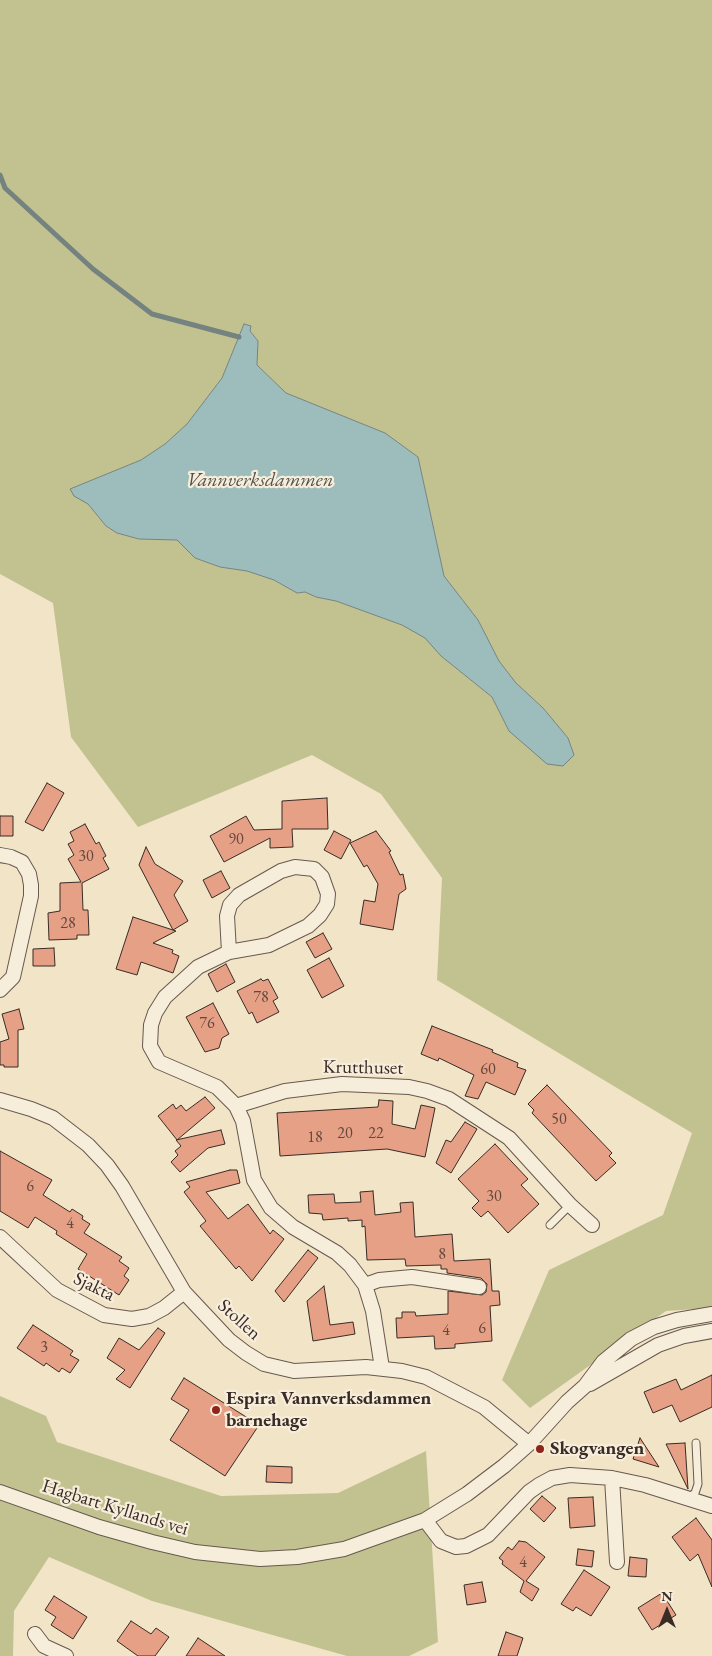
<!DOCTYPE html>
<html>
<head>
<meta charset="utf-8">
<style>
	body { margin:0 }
	#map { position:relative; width:712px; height:1656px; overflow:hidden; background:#f2e4c7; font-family:"EB Garamond",serif }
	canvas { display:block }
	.north { position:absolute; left:642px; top:1586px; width:50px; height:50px; -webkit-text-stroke:4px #f7eddb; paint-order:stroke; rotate:0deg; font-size:14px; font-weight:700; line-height:20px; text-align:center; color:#392b25 }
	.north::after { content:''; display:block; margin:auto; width:18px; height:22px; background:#392b25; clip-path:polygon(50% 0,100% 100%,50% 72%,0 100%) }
</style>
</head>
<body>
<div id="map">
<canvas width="712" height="1656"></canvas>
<div class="north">N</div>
</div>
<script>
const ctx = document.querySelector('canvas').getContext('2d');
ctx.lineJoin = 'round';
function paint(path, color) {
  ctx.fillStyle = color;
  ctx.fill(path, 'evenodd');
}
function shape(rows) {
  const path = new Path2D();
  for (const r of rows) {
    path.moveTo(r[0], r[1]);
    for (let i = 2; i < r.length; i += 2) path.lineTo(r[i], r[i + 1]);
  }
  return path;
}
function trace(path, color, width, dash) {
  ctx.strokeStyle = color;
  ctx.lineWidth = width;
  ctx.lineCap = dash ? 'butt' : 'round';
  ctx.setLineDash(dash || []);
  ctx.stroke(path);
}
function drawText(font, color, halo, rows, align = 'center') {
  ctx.font = font + ' "EB Garamond",serif';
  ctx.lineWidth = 4.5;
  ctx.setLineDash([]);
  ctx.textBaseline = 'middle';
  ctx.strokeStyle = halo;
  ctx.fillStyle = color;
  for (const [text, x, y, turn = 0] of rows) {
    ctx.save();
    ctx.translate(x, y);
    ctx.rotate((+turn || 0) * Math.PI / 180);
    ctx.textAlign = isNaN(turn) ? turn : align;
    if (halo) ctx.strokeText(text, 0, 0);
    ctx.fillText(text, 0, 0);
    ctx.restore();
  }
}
paint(shape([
	[0,0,712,0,712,1308,666,1311,530,1408,502,1380,549,1270,663,1215,692,1133,437,980,442,878,381,794,312,755,138,827,71,737,53,603,0,574],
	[244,324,250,326,250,331,258,341,257,365,286,393,385,433,418,457,444,576,478,620,499,661,516,683,543,708,568,738,574,755,509,731,492,697,441,656,426,638,402,625,336,601,316,597,305,592,297,593,274,580,247,571,220,567,195,558,177,540,139,539,117,533,106,526,88,504,70,489,141,460,165,444,187,424,222,378],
	[0,1396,46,1416,57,1442,221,1496,338,1493,426,1451,438,1642,409,1656,347,1656,152,1601,49,1557,14,1611,13,1656,0,1656]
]), '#c2c291');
const water = shape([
	[244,324,251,326,250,331,258,341,257,365,286,393,385,433,418,457,444,576,478,620,499,661,516,683,543,708,568,738,574,755,563,766,547,764,509,731,492,697,441,656,425,638,402,625,336,601,316,597,305,592,297,593,274,580,247,571,220,567,195,558,177,540,139,539,117,533,106,526,88,504,74,496,70,489,141,460,165,444,187,424,222,378,244,324]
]);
paint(water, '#9dbdbc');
trace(water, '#758380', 1);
trace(shape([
	[0,175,5,188,93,269,152,314,239,337]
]), '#758380', 5);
const building = shape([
	[47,783,64,793,43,831,25,822,47,783],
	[327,798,328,829,292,829,293,847,270,848,270,838,224,862,210,836,246,816,254,830,282,829,282,801,327,798],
	[0,816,13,816,13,836,0,836,0,816],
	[85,824,96,844,99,842,106,856,103,858,109,869,82,883,83,910,88,910,89,935,77,935,77,939,49,940,48,913,60,911,60,883,81,882,68,859,74,855,68,844,74,841,70,832,85,824],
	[334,831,351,840,341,859,324,850,334,831],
	[376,831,391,851,389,852,400,875,403,874,406,889,399,894,393,930,360,924,364,900,375,902,378,884,367,865,364,867,350,843,376,831],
	[146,847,155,864,183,881,174,895,188,921,173,930,139,865,146,847],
	[221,871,230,888,212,898,203,880,221,871],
	[133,917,176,931,153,943,173,950,172,953,179,956,173,973,141,962,137,975,116,969,133,917],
	[323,933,332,949,315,958,306,942,323,933],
	[54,948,55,966,33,966,33,949,54,948],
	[329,958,344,986,322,998,307,970,329,958],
	[226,964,235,982,217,992,208,974,226,964],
	[261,979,263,981,268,979,278,998,273,1001,279,1012,257,1023,252,1012,249,1014,237,991,261,979],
	[213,1003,229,1034,222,1038,219,1048,205,1052,186,1017,213,1003],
	[19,1009,24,1029,18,1030,18,1067,4,1067,4,1065,0,1065,0,1042,9,1039,2,1014,19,1009],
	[432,1026,493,1050,492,1052,518,1063,517,1067,526,1070,515,1095,486,1082,478,1099,465,1096,474,1075,439,1058,438,1061,421,1054,432,1026],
	[547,1085,612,1153,609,1156,616,1163,596,1181,532,1113,534,1110,528,1104,547,1085],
	[205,1097,215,1108,177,1140,158,1116,173,1104,176,1109,181,1105,186,1111,205,1097],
	[379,1100,393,1101,392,1124,415,1129,421,1105,435,1108,425,1157,387,1149,280,1156,277,1113,378,1107,379,1100],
	[465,1122,477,1129,451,1173,436,1163,446,1140,451,1142,465,1122],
	[221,1130,225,1144,208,1148,180,1172,171,1162,178,1155,175,1151,181,1146,176,1140,221,1130],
	[495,1144,528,1179,521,1185,539,1204,508,1233,488,1211,481,1217,472,1208,479,1201,458,1179,495,1144],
	[0,1151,52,1180,43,1195,70,1212,72,1209,83,1216,82,1219,90,1224,84,1233,122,1257,119,1261,129,1268,124,1276,129,1280,119,1295,78,1269,87,1254,56,1234,57,1231,35,1217,28,1228,0,1211,0,1151],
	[230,1170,237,1170,240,1183,206,1192,228,1219,248,1204,270,1234,273,1230,284,1239,252,1281,239,1266,236,1269,200,1226,206,1221,184,1192,190,1187,186,1182,230,1170],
	[373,1191,375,1215,401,1212,400,1203,413,1202,415,1237,452,1234,454,1261,490,1259,492,1291,499,1291,500,1305,490,1306,492,1341,455,1344,455,1348,435,1349,434,1336,397,1338,396,1318,402,1318,402,1312,415,1312,416,1316,448,1314,448,1291,482,1295,486,1292,487,1284,481,1278,447,1273,447,1269,441,1269,441,1265,406,1266,405,1259,367,1260,365,1226,362,1227,362,1220,348,1221,348,1218,323,1220,322,1214,309,1213,308,1195,334,1194,335,1203,361,1202,360,1192,373,1191],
	[308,1250,318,1258,284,1302,275,1291,308,1250],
	[324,1286,330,1325,353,1322,355,1334,313,1341,307,1301,324,1286],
	[33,1325,73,1351,70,1355,79,1360,70,1373,62,1368,59,1372,46,1363,44,1366,17,1348,33,1325],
	[158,1328,165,1333,130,1388,116,1379,125,1370,107,1358,119,1338,139,1350,158,1328],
	[712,1375,712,1407,680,1422,672,1405,653,1413,644,1392,676,1379,681,1390,712,1375],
	[184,1378,259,1425,225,1476,170,1440,189,1410,171,1399,184,1378],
	[640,1438,659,1467,633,1459,640,1438],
	[685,1443,688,1489,666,1444,685,1443],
	[267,1466,292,1467,292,1483,266,1482,267,1466],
	[542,1496,556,1508,544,1522,530,1509,542,1496],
	[593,1497,595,1526,570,1528,568,1498,593,1497],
	[696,1518,712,1540,712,1587,698,1554,690,1561,672,1537,696,1518],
	[519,1541,526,1542,545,1557,526,1581,539,1589,532,1601,520,1592,524,1581,502,1564,503,1561,499,1558,508,1547,512,1550,519,1541],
	[578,1549,594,1551,592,1567,576,1565,578,1549],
	[630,1557,647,1559,646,1577,628,1576,630,1557],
	[584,1570,610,1587,591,1616,576,1607,573,1611,561,1604,584,1570],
	[482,1582,486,1602,467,1605,464,1585,482,1582],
	[662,1593,676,1615,652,1630,638,1608,662,1593],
	[54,1596,87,1617,73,1639,51,1625,56,1617,45,1610,54,1596],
	[131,1621,151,1634,156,1628,169,1637,155,1656,138,1656,117,1641,131,1621],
	[506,1632,523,1638,517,1656,498,1656,506,1632],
	[198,1638,225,1656,186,1656,198,1638]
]);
paint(building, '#e5a085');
trace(building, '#392b25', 1);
const lane = shape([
	[550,1225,570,1205],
	[688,1498,695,1493,698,1484,696,1443]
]);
const street = shape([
	[0,855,11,857,22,862,29,874,31,885,31,896,13,977,0,990],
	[229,952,227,916,230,905,239,895,281,871,295,867,314,869,322,877,328,894,327,904,320,915,308,926,269,945,229,952,198,967,165,997,155,1013,151,1025,150,1046,159,1062,217,1087,236,1106,243,1121,254,1180,271,1208,293,1227,337,1253,350,1265,365,1285,373,1311,382,1368],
	[0,1100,31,1109,53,1118,88,1145,107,1165,122,1186,184,1292,229,1340,246,1353,264,1364,294,1371,366,1367,402,1371,426,1377,484,1407,529,1444],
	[236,1106,285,1091,342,1084,409,1087,427,1091,449,1099,509,1138,570,1205,592,1225],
	[0,1237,57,1290,104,1315,132,1319,149,1316,164,1308,184,1292],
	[365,1285,379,1280,412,1277,479,1287],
	[590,1384,658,1345,684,1336,712,1331],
	[612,1478,617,1562],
	[0,1492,99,1527,152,1542,195,1552,260,1559,297,1557,344,1549,425,1520,467,1494,504,1466,529,1444,567,1402,585,1386,603,1362,631,1339,654,1327,677,1320,712,1314],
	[425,1520,441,1541,456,1547,466,1546,488,1535,529,1492,539,1485,552,1478,570,1475,612,1478,645,1485,712,1506],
	[35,1634,44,1646,66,1656]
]);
trace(lane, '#67594e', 9);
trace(street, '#67594e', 16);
trace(lane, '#f7eddb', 7);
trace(street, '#f7eddb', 14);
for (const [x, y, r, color] of [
	[216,1410,5,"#8f2418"],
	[540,1449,5,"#8f2418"]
]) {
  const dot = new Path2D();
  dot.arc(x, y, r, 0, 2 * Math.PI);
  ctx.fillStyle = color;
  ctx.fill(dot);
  trace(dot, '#f7eddb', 2);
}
drawText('16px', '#64483d', null, [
	["90",236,840],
	["30",86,857],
	["28",68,924],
	["78",261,998],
	["76",207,1024],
	["60",488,1070],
	["50",559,1120],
	["20",345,1134],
	["22",376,1134],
	["18",315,1138],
	["6",30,1187],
	["30",494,1197],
	["4",70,1224],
	["8",442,1255],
	["6",482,1329],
	["4",446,1331],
	["3",44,1348],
	["4",523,1563]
]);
drawText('19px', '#392b25', '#f7eddb', [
	["Krutthuset",363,1068,1],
	["Sjakta",94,1287,26],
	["Stollen",239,1320,42],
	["Hagbart Kyllands vei",115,1508,17]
]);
drawText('bold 19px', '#392b25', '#f7eddb', [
	["Espira Vannverksdammen",226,1399],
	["barnehage",226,1421],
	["Skogvangen",550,1449]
], 'left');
drawText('italic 20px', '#52504b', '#f7eddb', [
	["Vannverksdammen",260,481]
]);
</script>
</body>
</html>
